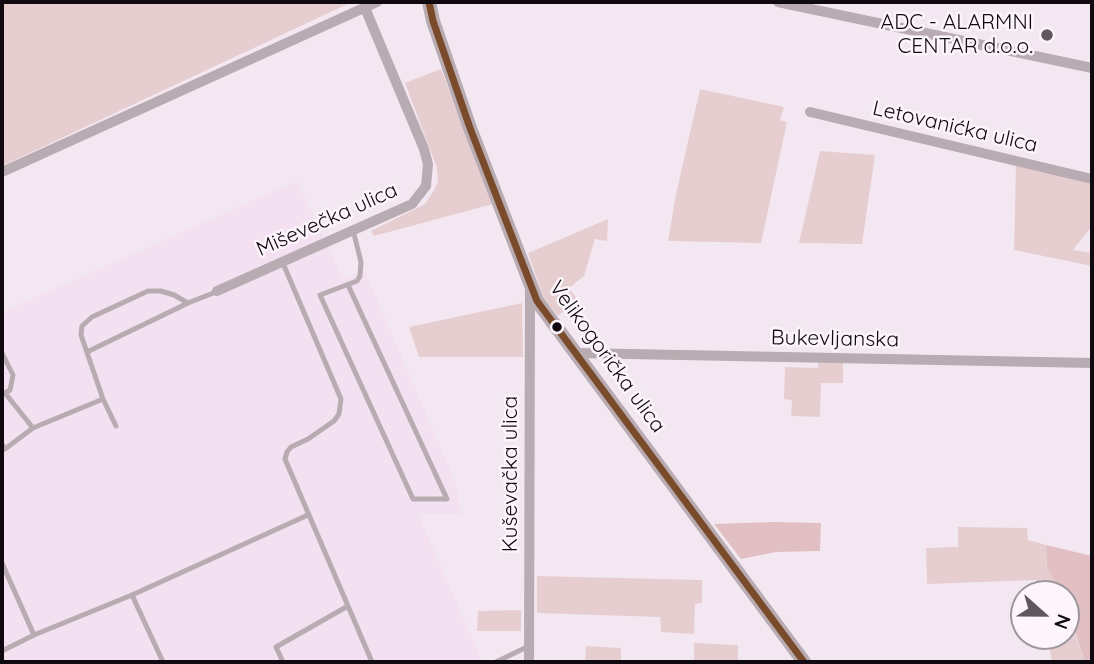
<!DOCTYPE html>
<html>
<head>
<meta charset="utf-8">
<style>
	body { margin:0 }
	#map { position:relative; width:1094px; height:664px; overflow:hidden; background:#f3e8f2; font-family:Quicksand,sans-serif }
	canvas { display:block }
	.frame { position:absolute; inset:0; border:4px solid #100a10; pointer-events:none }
	.north { position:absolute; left:1010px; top:580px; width:70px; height:70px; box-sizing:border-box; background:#fdf5fc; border:2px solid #9e979e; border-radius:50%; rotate:111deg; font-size:19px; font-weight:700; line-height:28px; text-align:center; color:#100a10 }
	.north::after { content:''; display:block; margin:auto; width:24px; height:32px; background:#5f585f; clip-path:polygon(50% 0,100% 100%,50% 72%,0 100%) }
</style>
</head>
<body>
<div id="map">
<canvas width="1094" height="664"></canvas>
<div class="frame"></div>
<div class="north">N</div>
</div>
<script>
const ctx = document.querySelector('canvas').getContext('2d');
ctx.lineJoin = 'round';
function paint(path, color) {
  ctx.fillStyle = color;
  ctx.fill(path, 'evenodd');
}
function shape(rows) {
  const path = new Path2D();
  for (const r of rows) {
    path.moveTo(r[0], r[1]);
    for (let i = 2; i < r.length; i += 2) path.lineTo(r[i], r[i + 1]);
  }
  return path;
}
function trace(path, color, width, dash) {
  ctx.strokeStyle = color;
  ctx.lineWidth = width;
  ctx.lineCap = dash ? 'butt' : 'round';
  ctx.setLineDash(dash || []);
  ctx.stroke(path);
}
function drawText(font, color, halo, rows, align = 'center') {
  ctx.font = font + ' Quicksand,sans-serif';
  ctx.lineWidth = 5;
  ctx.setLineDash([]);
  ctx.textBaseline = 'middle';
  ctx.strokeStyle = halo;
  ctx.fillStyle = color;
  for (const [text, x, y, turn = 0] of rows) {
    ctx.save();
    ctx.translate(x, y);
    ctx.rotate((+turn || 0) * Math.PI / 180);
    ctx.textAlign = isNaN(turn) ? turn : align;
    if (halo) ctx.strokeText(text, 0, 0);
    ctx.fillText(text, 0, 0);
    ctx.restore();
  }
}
paint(shape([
	[297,181,343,278,365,271,455,481,462,514,418,514,482,660,478,662,2,662,2,312]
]), '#f3e0f1');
paint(shape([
	[2,2,352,2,2,166],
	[441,69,493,204,374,236,371,231,425,204,434,190,438,181,437,168,405,83],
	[700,89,784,107,780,120,787,122,761,243,668,241,676,194],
	[820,151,875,155,862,244,799,243],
	[1016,164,1092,183,1092,226,1073,250,1092,253,1092,266,1014,250],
	[608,219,607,241,595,239,584,276,569,288,578,300,558,316,544,299,528,253],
	[522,303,523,357,419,357,409,327],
	[818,361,843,362,843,383,821,383,820,417,791,416,792,400,784,399,785,367,818,368],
	[958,527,1027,528,1028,540,1046,545,1047,568,1062,594,1039,594,1036,580,927,584,926,548,958,547],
	[537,576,702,580,702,603,695,604,694,634,661,632,660,617,537,613],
	[1066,606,1073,629,1085,662,1052,662,1047,636,1066,636],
	[521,610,521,631,477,631,478,611],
	[694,643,738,645,738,662,694,661],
	[586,646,621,648,621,662,585,662]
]), '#e6ced0');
paint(shape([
	[772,522,821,523,820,551,776,552,741,559,714,524],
	[1046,545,1092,556,1092,662,1085,662,1066,606,1066,594,1062,594,1047,568]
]), '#e1bfc2');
trace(shape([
	[282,261,341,399,339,414,334,421,308,439,291,447,287,452,285,459,372,662],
	[348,285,447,499,413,499,320,295,357,281,360,276,361,262,353,230],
	[87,352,188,303],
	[2,353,13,375,10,390,5,393,33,428],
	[116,426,103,399,81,335,82,326,92,317,148,291,161,291,174,295,188,303,216,292],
	[2,444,5,449,33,428,103,399],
	[2,563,34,635,132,595,308,515],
	[132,595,163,662],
	[2,651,34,635],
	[283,662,276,647,348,606],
	[496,662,529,646]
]), '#b8abb1', 5);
trace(shape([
	[778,2,1092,68],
	[810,112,1092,179],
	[2,172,377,2],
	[217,291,412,204,426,186,428,164,424,149,365,8],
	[578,353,1092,363],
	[529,662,530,291]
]), '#b8abb1', 10);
trace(shape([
	[429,2,433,21,470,128,537,301,804,662]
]), '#b8abb1', 14);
trace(shape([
	[429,2,433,21,470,128,537,301,804,662]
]), '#7a4b2a', 7);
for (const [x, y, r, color] of [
	[1047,35,7,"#5f585f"],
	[557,327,6,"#100a10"]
]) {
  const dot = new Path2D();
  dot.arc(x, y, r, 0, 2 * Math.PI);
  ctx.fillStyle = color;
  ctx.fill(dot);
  trace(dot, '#fdf5fc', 2.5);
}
drawText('21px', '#100a10', '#fdf5fc', [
	["ADC - ALARMNI",1033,23],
	["CENTAR d.o.o.",1033,47]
], 'right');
drawText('21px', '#100a10', '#fdf5fc', [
	["Letovanićka ulica",955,127,13],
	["Miševečka ulica",327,220,-24],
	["Bukevljanska",835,339,1],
	["Velikogorička ulica",607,357,54],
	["Kuševačka ulica",511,474,-90]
]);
</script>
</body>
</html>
